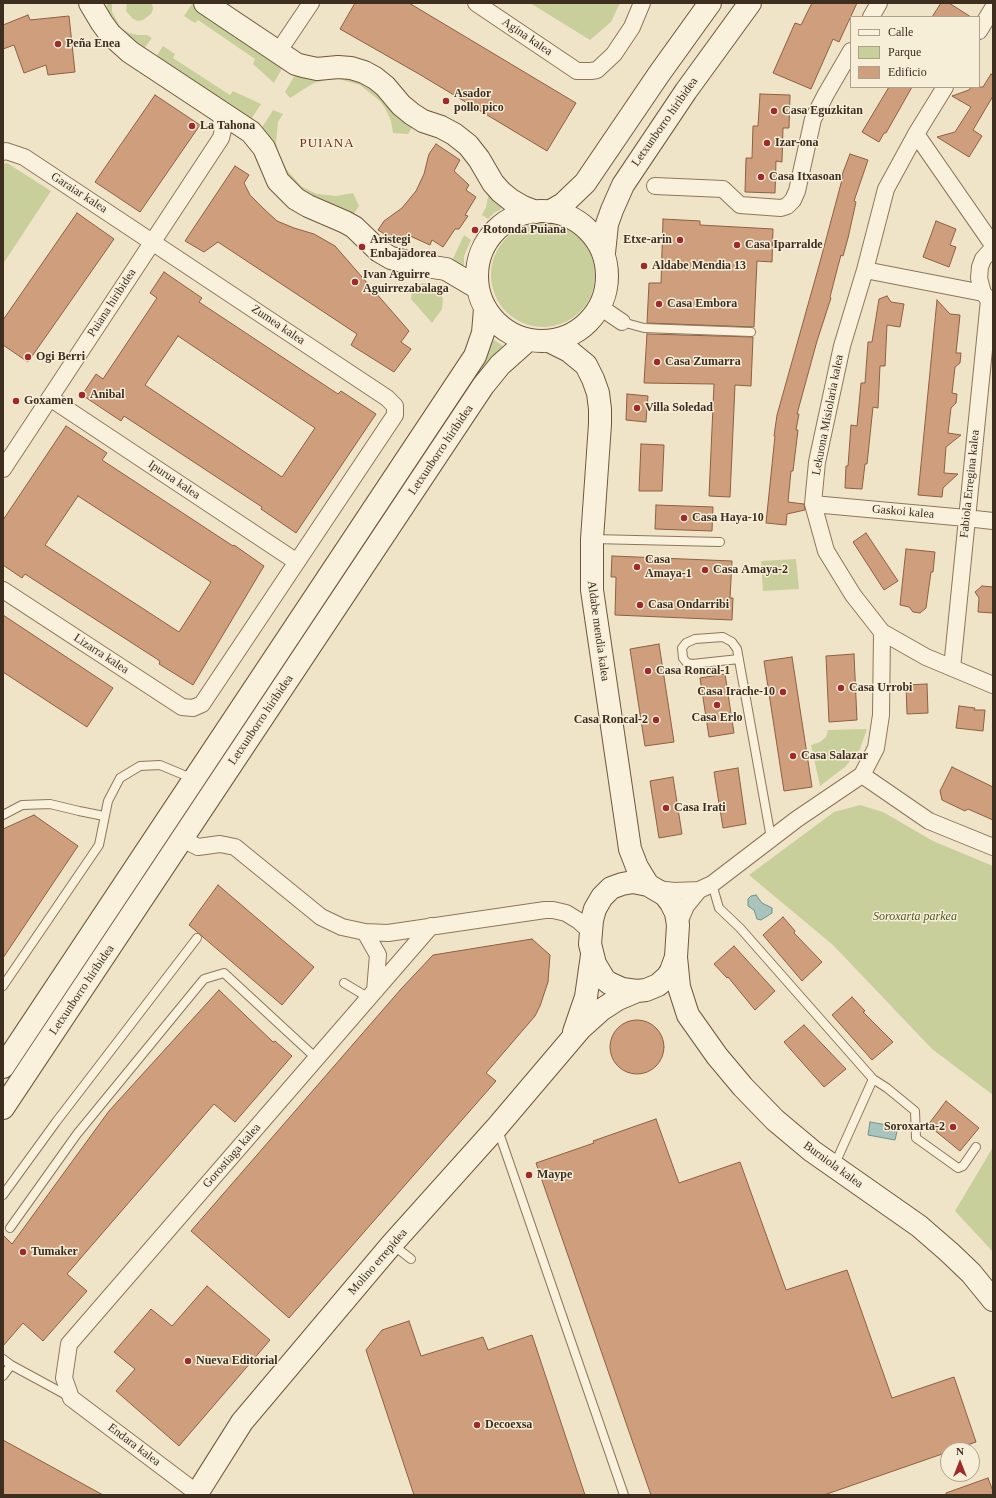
<!DOCTYPE html>
<html>
<head>
<meta charset="utf-8">
<style>
	body { margin:0 }
	#map { position:relative; width:996px; height:1498px; overflow:hidden; background:#f0e4c8; font-family:"Times New Roman",serif }
	canvas { display:block }
	.frame { position:absolute; inset:0; border:4px solid #3d2e20; pointer-events:none }
	.legend { position:absolute; left:850px; top:16px; width:130px; height:72px; box-sizing:border-box; background:#f7eed8; border:1px solid #ada18e; margin:0; padding:5px 7px; list-style:none; font-size:12px; color:#3d2e20 }
	.legend li { display:flex; align-items:center; gap:8px; height:20px }
	.legend b { width:20px; border:1px solid #ada18e }
	.north { position:absolute; left:940px; top:1442px; width:40px; height:40px; box-sizing:border-box; background:#f7eed8; border:1px solid #ada18e; border-radius:50%; rotate:0deg; font-size:11px; font-weight:700; line-height:16px; text-align:center; color:#3d2e20 }
	.north::after { content:''; display:block; margin:auto; width:14px; height:18px; background:#9e2a2b; clip-path:polygon(50% 0,100% 100%,50% 72%,0 100%) }
</style>
</head>
<body>
<div id="map">
<canvas width="996" height="1498"></canvas>
<div class="frame"></div>
<ul class="legend">
<li><b style="height:5px;background:#faf1dc"></b>Calle</li>
<li><b style="height:11px;background:#c9cf9b"></b>Parque</li>
<li><b style="height:11px;background:#cf9f7d"></b>Edificio</li>
</ul>
<div class="north">N</div>
</div>
<script>
const ctx = document.querySelector('canvas').getContext('2d');
ctx.lineJoin = 'round';
function paint(path, color) {
  ctx.fillStyle = color;
  ctx.fill(path, 'evenodd');
}
function shape(rows) {
  const path = new Path2D();
  for (const r of rows) {
    if (r.length === 3) {
      path.moveTo(r[0] + r[2], r[1]);
      path.arc(r[0], r[1], r[2], 0, 2 * Math.PI);
      continue;
    }
    path.moveTo(r[0], r[1]);
    for (let i = 2; i < r.length; i += 2) path.lineTo(r[i], r[i + 1]);
  }
  return path;
}
function trace(path, color, width, dash) {
  ctx.strokeStyle = color;
  ctx.lineWidth = width;
  ctx.lineCap = dash ? 'butt' : 'round';
  ctx.setLineDash(dash || []);
  ctx.stroke(path);
}
function drawText(font, color, halo, rows, align = 'center') {
  ctx.font = font + ' "Times New Roman",serif';
  ctx.lineWidth = 3;
  ctx.setLineDash([]);
  ctx.textBaseline = 'middle';
  ctx.strokeStyle = halo;
  ctx.fillStyle = color;
  for (const [text, x, y, turn = 0] of rows) {
    ctx.save();
    ctx.translate(x, y);
    ctx.rotate((+turn || 0) * Math.PI / 180);
    ctx.textAlign = isNaN(turn) ? turn : align;
    if (halo) ctx.strokeText(text, 0, 0);
    ctx.fillText(text, 0, 0);
    ctx.restore();
  }
}
paint(shape([
	[107,3,112,3,112,12,121,28,129,33,138,35,147,35,152,38,143,50,118,34,106,12],
	[127,3,152,3,153,9,151,14,143,20,138,21,133,19,126,11],
	[530,3,620,3,611,22,590,40],
	[192,4,284,65,274,83,253,64,255,59,198,20,195,23,184,16],
	[163,46,175,54,173,58,230,95,233,91,261,104,250,121,155,58],
	[296,73,365,80,414,124,408,134,393,133,391,121,385,108,380,101,360,85,339,79,326,80,314,83,304,89,290,98,285,92],
	[273,110,283,114,278,122,276,142,278,152,286,169,302,187,317,194,336,196,353,193,359,206,351,218,290,186,261,129],
	[7,163,51,191,3,264,3,164],
	[487,188,503,204,501,209,494,213,488,219,482,215,486,207,488,197],
	[543,275,52],
	[464,235,471,240,464,256,464,265,462,268,451,263],
	[423,283,430,284,435,287,440,292,443,299,442,309,432,323,411,299,412,291,416,286],
	[493,339,503,346,494,355,478,381,471,376,488,351],
	[796,559,799,589,763,591,761,561],
	[867,729,860,749,845,767,820,786,811,745,820,742,826,737,828,730],
	[860,805,883,812,933,841,993,866,993,1095,932,1049,833,945,749,875,834,812],
	[993,1147,993,1252,955,1211]
]), '#c9cf9b');
const water = shape([
	[756,895,762,903,772,908,772,913,761,920,757,919,754,910,748,906,748,899,751,896,756,895],
	[870,1122,898,1127,895,1140,868,1135,870,1122]
]);
paint(water, '#a9c4bc');
trace(water, '#6f938a', 1);
const building = shape([
	[355,3,409,3,576,103,547,151,419,74,340,29,355,3],
	[812,3,857,3,839,42,833,39,811,89,773,73,795,23,801,25,812,3],
	[941,3,949,3,971,17,932,17,941,3],
	[28,15,30,20,69,16,75,72,48,75,46,65,24,73,14,45,3,49,3,25,28,15],
	[991,74,993,76,993,96,973,130,982,136,969,157,937,137,955,132,971,107,952,96,969,90,971,87,983,87,991,74],
	[889,87,912,87,886,133,884,133,879,142,862,132,889,87],
	[760,94,790,95,789,128,783,128,782,162,776,161,775,193,745,192,746,158,752,158,753,126,758,126,760,94],
	[155,95,200,125,140,212,95,182,155,95],
	[436,144,460,160,454,171,469,185,466,190,476,197,465,215,468,216,459,229,455,229,443,247,432,240,430,245,410,236,403,246,378,230,384,221,402,208,416,191,424,174,429,154,436,144],
	[850,154,868,160,854,201,856,202,848,238,843,256,841,255,838,266,830,297,831,298,817,341,797,414,799,414,796,430,798,430,793,471,791,471,788,502,804,504,805,510,787,514,786,525,766,523,775,436,774,436,777,415,820,262,843,176,842,175,850,154],
	[235,166,249,175,244,183,250,195,264,209,277,221,294,228,314,234,335,246,409,331,401,342,411,349,394,372,351,345,357,334,218,242,204,252,185,241,235,166],
	[77,213,114,239,28,362,3,345,3,320,77,213],
	[663,219,700,221,700,225,773,229,772,262,757,261,754,327,647,323,649,283,661,283,663,219],
	[936,221,956,229,950,245,956,247,949,267,923,257,936,221],
	[164,272,202,298,199,302,338,394,341,391,376,414,296,533,261,509,262,507,124,416,121,421,82,395,96,374,103,379,157,298,150,293,164,272],
	[178,336,315,428,282,477,145,385,178,336],
	[887,296,891,302,904,304,900,327,887,325,885,366,880,366,878,408,873,407,867,464,865,464,862,489,845,488,846,466,848,466,851,425,857,426,861,383,865,383,868,342,872,342,879,299,887,296],
	[937,300,950,314,960,315,956,353,961,353,960,363,955,367,952,393,957,394,956,403,951,408,948,433,961,435,946,447,944,473,958,474,943,488,942,497,918,495,937,300],
	[647,334,753,337,751,386,735,385,730,497,709,496,714,384,644,383,647,334],
	[627,394,648,396,646,422,626,420,627,394],
	[66,426,107,453,102,460,233,546,234,545,264,566,193,685,159,664,160,661,25,574,22,578,3,565,3,520,66,426],
	[78,496,211,582,179,632,45,545,78,496],
	[641,444,664,445,662,491,639,491,641,444],
	[656,505,713,507,712,531,655,529,656,505],
	[866,533,898,581,884,590,853,542,866,533],
	[906,549,935,552,933,572,931,572,926,608,920,613,913,612,909,607,900,605,906,549],
	[612,556,732,561,730,598,733,598,732,620,615,615,616,577,611,577,612,556],
	[982,586,993,587,993,613,978,612,979,598,975,592,982,586],
	[3,615,113,688,87,727,3,672,3,615],
	[659,644,674,742,645,746,630,649,659,644],
	[854,654,857,720,829,722,826,656,854,654],
	[792,657,812,787,784,791,764,661,792,657],
	[725,674,734,733,709,737,700,678,725,674],
	[927,684,928,713,907,714,906,685,927,684],
	[959,706,975,708,974,710,985,710,983,731,956,728,959,706],
	[952,767,993,787,993,820,968,809,965,811,942,800,940,791,952,767],
	[738,768,746,824,723,828,714,772,738,768],
	[673,777,682,834,659,838,650,781,673,777],
	[34,815,78,846,3,958,3,829,34,815],
	[218,885,314,967,282,1005,189,925,218,885],
	[783,917,795,931,794,933,822,962,802,981,763,935,783,917],
	[532,939,550,955,548,982,540,1006,535,1016,486,1073,496,1081,289,1318,191,1231,401,989,433,955,532,939],
	[734,946,775,991,755,1010,728,977,727,978,714,964,734,946],
	[219,990,273,1042,275,1041,292,1056,235,1122,214,1104,67,1274,87,1291,43,1341,23,1323,3,1346,3,1235,12,1244,109,1111,219,990],
	[852,997,865,1011,863,1012,893,1042,872,1060,832,1015,852,997],
	[637,1047,27],
	[804,1025,846,1069,824,1087,784,1042,804,1025],
	[946,1101,979,1128,960,1151,928,1125,946,1101],
	[656,1119,679,1183,740,1162,786,1290,847,1270,892,1398,954,1377,976,1442,953,1450,948,1450,948,1452,824,1495,651,1495,536,1163,594,1143,593,1141,656,1119],
	[207,1286,270,1340,179,1446,116,1391,135,1369,114,1352,151,1309,172,1326,207,1286],
	[409,1321,421,1356,483,1337,488,1350,532,1335,585,1495,414,1495,366,1350,382,1330,409,1321],
	[3,1440,103,1495,3,1495,3,1440],
	[988,1478,993,1491,993,1495,946,1495,946,1493,988,1478]
]);
paint(building, '#cf9f7d');
trace(building, '#8d5f41', 1);
const lane = shape([
	[622,322,644,328,751,332],
	[593,539,720,542],
	[739,659,692,664,687,663,683,658,682,648,686,643,695,639,723,637,732,642,737,649,771,838],
	[3,815,22,805,50,804,79,811,104,816],
	[712,884,719,908,740,928,873,1079,834,1166],
	[344,983,369,998],
	[3,986,99,845,108,801,120,778,140,766,160,765,184,775,193,780],
	[873,1079,887,1088,915,1111,916,1138,958,1168,963,1166,976,1147],
	[498,1130,624,1495],
	[3,1195,56,1122,197,938],
	[10,1228,77,1134,204,979,224,973,316,1058],
	[393,1245,411,1259],
	[3,1359,11,1365,70,1397],
	[3,1376,11,1365]
]);
const street = shape([
	[476,3,577,71,591,71,597,70,614,54,632,27,642,3],
	[871,17,879,3],
	[979,31,993,8],
	[278,52,311,3],
	[916,134,993,245],
	[3,152,6,151,24,157,387,398,395,406,395,415,202,704,193,708,182,707,3,590],
	[655,186,723,189,740,205,781,208,787,206,793,200,797,191,813,119,826,94,851,51],
	[865,270,983,293],
	[989,300,983,293,979,278,980,267,983,259,993,248],
	[600,307,622,322],
	[50,398,297,562],
	[3,469,221,138,223,130,222,122,220,114,215,108],
	[813,504,966,518,993,521],
	[882,632,926,657,993,685],
	[952,668,989,300],
	[862,775,929,821,993,847],
	[182,839,198,847,220,844,235,847,321,917,342,927,365,932,388,933,545,910,553,910,566,913,579,921,591,932],
	[657,889,674,891,699,890,712,884,797,819,862,775,876,748,881,715,882,632,853,595,826,551,813,504,817,462,842,346,865,270,886,189,916,134,945,87],
	[678,925,686,906,699,890],
	[365,932,378,955,375,991],
	[197,1493,71,1398,64,1378,69,1344,431,926]
]);
const secondary = shape([
	[90,3,102,23,110,34,130,52,251,132,264,148,278,181,296,199,308,206,345,222,354,227,379,251,391,258,419,265,446,269,478,288],
	[205,3,296,64,303,66,317,69,338,67,351,68,364,72,375,78,385,86,401,105,412,114,423,121,441,127,454,134,468,145,479,159,493,183,501,192,511,200,523,207,536,212],
	[542,276,65],
	[549,212,563,204,585,183,659,74,710,3],
	[604,253,607,224,612,210,623,185,686,91,750,3],
	[549,341,569,351,586,365,593,379,598,393,600,409,600,424,592,539,592,590,630,849,637,867,648,885],
	[633,882,648,885,665,895,671,903,676,913,678,925,676,957,671,971,667,977,658,985,646,990,637,991,622,989,609,983,604,979,595,964,590,944,592,920,595,909,602,897,611,888,622,884,633,882],
	[676,957,679,987,688,1015,717,1056,743,1087,775,1120,812,1151,919,1226,949,1252,971,1273,993,1300],
	[574,1032,586,997,592,955],
	[3,1067,475,356,483,333,485,309],
	[3,1108,483,386,500,365,528,340],
	[196,1495,242,1422,392,1244,497,1127,581,1028,601,1010,618,999,637,991]
]);
trace(lane, '#8d765c', 10);
trace(street, '#8d765c', 18);
trace(secondary, '#6f573f', 24);
trace(lane, '#faf1dc', 8);
trace(street, '#faf1dc', 16);
trace(secondary, '#faf1dc', 22);
for (const [x, y, r, color] of [
	[58,44,4,"#9e2a2b"],
	[446,101,4,"#9e2a2b"],
	[774,111,4,"#9e2a2b"],
	[192,126,4,"#9e2a2b"],
	[767,143,4,"#9e2a2b"],
	[761,177,4,"#9e2a2b"],
	[475,230,4,"#9e2a2b"],
	[680,240,4,"#9e2a2b"],
	[737,245,4,"#9e2a2b"],
	[362,247,4,"#9e2a2b"],
	[644,266,4,"#9e2a2b"],
	[355,282,4,"#9e2a2b"],
	[659,304,4,"#9e2a2b"],
	[28,357,4,"#9e2a2b"],
	[657,362,4,"#9e2a2b"],
	[82,395,4,"#9e2a2b"],
	[16,401,4,"#9e2a2b"],
	[637,408,4,"#9e2a2b"],
	[684,518,4,"#9e2a2b"],
	[637,567,4,"#9e2a2b"],
	[705,570,4,"#9e2a2b"],
	[640,605,4,"#9e2a2b"],
	[648,671,4,"#9e2a2b"],
	[841,688,4,"#9e2a2b"],
	[783,692,4,"#9e2a2b"],
	[717,705,4,"#9e2a2b"],
	[656,720,4,"#9e2a2b"],
	[793,756,4,"#9e2a2b"],
	[666,808,4,"#9e2a2b"],
	[953,1127,4,"#9e2a2b"],
	[529,1175,4,"#9e2a2b"],
	[23,1252,4,"#9e2a2b"],
	[188,1361,4,"#9e2a2b"],
	[477,1425,4,"#9e2a2b"]
]) {
  const dot = new Path2D();
  dot.arc(x, y, r, 0, 2 * Math.PI);
  ctx.fillStyle = color;
  ctx.fill(dot);
  trace(dot, '#f7eed8', 1.5);
}
drawText('12px', '#3d2e20', '#f7eed8', [
	["Agina kalea",527,37,34],
	["Letxunborro hiribidea",665,122,-55],
	["Garaiar kalea",79,193,33],
	["Puiana hiribidea",112,303,-57],
	["Zumea kalea",278,325,34],
	["Lekuona Misiolaria kalea",828,415,-79],
	["Letxunborro hiribidea",441,450,-56],
	["Ipurua kalea",174,480,34],
	["Fabiola Erregina kalea",970,484,-84],
	["Gaskoi kalea",903,512,5],
	["Aldabe mendia kalea",598,631,82],
	["Lizarra kalea",101,654,33],
	["Letxunborro hiribidea",261,720,-56],
	["Letxunborro hiribidea",82,990,-56],
	["Gorostiaga kalea",232,1156,-49],
	["Burniola kalea",833,1165,36],
	["Molino errepidea",378,1262,-49],
	["Endara kalea",134,1445,37]
]);
drawText('bold 12px', '#3d2e20', '#f7eed8', [
	["Peña Enea",66,44],
	["Asador",454,94],
	["pollo pico",454,108],
	["Casa Eguzkitan",782,111],
	["La Tahona",200,126],
	["Izar-ona",775,143],
	["Casa Itxasoan",769,177],
	["Rotonda Puiana",483,230],
	["Aristegi",370,240],
	["Enbajadorea",370,254],
	["Etxe-arin",672,240,"right"],
	["Casa Iparralde",745,245],
	["Aldabe Mendia 13",652,266],
	["Ivan Aguirre",363,275],
	["Aguirrezabalaga",363,289],
	["Casa Embora",667,304],
	["Ogi Berri",36,357],
	["Casa Zumarra",665,362],
	["Anibal",90,395],
	["Goxamen",24,401],
	["Villa Soledad",645,408],
	["Casa Haya-10",692,518],
	["Casa",645,560],
	["Amaya-1",645,574],
	["Casa Amaya-2",713,570],
	["Casa Ondarribi",648,605],
	["Casa Roncal-1",656,671],
	["Casa Urrobi",849,688],
	["Casa Irache-10",775,692,"right"],
	["Casa Erlo",717,718,"center"],
	["Casa Roncal-2",648,720,"right"],
	["Casa Salazar",801,756],
	["Casa Irati",674,808],
	["Soroxarta-2",945,1127,"right"],
	["Maype",537,1175],
	["Tumaker",31,1252],
	["Nueva Editorial",196,1361],
	["Decoexsa",485,1425]
], 'left');
drawText('italic 12px', '#4d5a26', '#f7eed8', [
	["Soroxarta parkea",915,917]
]);
ctx.letterSpacing = '1px';
drawText('13px', '#6b2e1e', '#f7eed8', [
	["PUIANA",327,144]
]);
ctx.letterSpacing = '0px';
</script>
</body>
</html>
